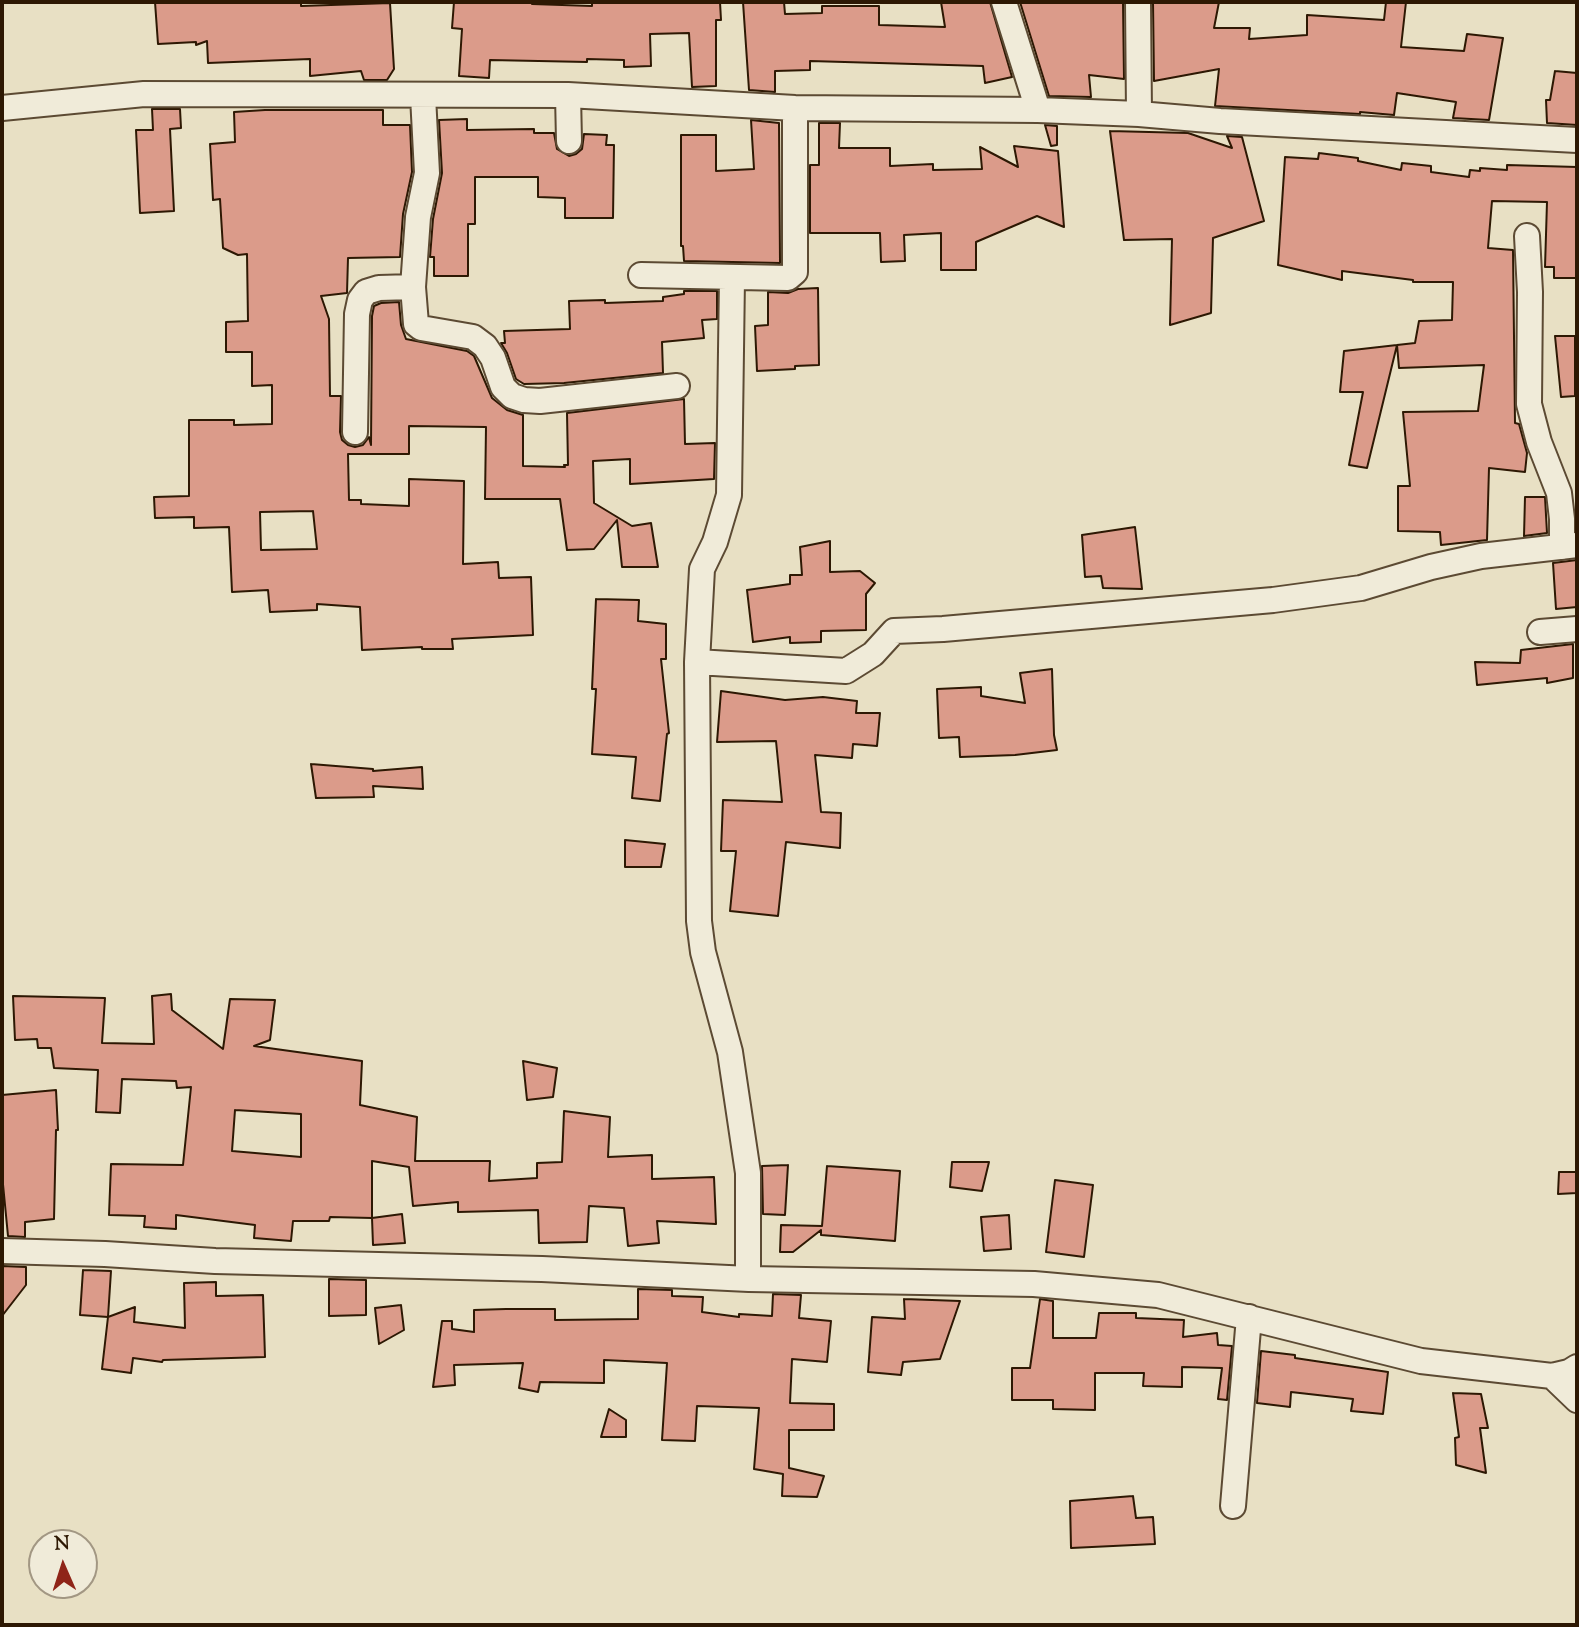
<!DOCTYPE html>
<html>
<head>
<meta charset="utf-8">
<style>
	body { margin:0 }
	#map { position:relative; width:1579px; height:1627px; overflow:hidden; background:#e8e0c4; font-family:"Sorts Mill Goudy",serif }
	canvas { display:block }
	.frame { position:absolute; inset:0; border:4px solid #2d1803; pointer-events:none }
	.north { position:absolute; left:28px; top:1529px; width:70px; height:70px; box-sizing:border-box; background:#f0ebd9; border:2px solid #a29783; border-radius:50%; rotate:357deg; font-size:19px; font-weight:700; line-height:28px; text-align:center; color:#2d1803 }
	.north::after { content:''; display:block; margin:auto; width:24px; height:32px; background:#8f2418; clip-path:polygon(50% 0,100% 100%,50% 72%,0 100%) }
</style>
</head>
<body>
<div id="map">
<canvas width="1579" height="1627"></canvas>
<div class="frame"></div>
<div class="north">N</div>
</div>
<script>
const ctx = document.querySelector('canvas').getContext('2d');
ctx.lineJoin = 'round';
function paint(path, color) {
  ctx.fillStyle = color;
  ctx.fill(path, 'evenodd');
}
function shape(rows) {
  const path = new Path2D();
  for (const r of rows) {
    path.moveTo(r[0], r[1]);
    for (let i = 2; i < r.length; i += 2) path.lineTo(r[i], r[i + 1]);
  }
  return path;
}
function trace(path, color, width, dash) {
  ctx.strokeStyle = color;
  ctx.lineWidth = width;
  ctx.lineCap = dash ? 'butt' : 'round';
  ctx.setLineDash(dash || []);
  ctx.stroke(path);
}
const building = shape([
	[155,2,301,2,301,6,390,3,394,69,387,80,364,80,361,71,310,76,310,59,208,63,207,41,196,45,196,42,158,44,155,2],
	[454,2,532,2,532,4,592,6,592,2,720,2,721,20,716,20,716,86,692,87,689,33,650,34,651,66,624,67,624,60,587,59,587,62,490,60,489,78,459,76,462,29,452,28,454,2],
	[743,2,784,2,785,14,822,13,822,6,879,6,879,25,945,27,941,2,990,2,1012,77,985,83,983,66,810,61,810,70,775,71,775,92,749,90,743,2],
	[1020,2,1123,2,1124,79,1089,75,1091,97,1049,96,1020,2],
	[1153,2,1219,2,1214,28,1250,28,1249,39,1307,35,1307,15,1384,20,1386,2,1406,2,1401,47,1464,51,1467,34,1503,38,1489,120,1453,118,1456,102,1397,93,1394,115,1360,112,1360,114,1215,106,1219,69,1154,81,1153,2],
	[1555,71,1577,73,1577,125,1547,123,1546,100,1550,100,1555,71],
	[152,109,180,109,181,128,170,129,174,211,140,213,136,130,153,130,152,109],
	[265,110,383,110,383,125,410,125,412,172,403,214,400,257,348,258,347,293,321,296,329,319,330,396,341,396,340,432,342,440,348,445,355,447,363,445,369,437,371,445,372,316,374,306,381,303,399,302,401,325,406,339,467,351,474,356,492,398,507,410,523,415,523,466,565,467,564,465,568,465,567,413,684,399,685,444,715,443,714,479,630,484,630,459,593,461,594,503,632,526,651,523,658,567,622,567,617,520,594,549,567,550,560,499,485,499,486,427,409,426,409,454,348,454,349,500,361,500,361,504,409,506,409,479,464,481,463,564,498,562,499,578,531,577,533,635,452,639,453,649,422,649,422,647,362,650,360,607,317,604,317,610,270,612,268,590,232,592,229,527,194,528,194,517,155,518,154,497,189,496,189,420,234,420,234,425,272,424,272,385,252,386,252,352,226,352,226,322,248,321,247,254,238,255,223,248,220,199,213,200,210,144,235,142,234,112,265,110],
	[313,511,317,549,261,550,260,512,313,511],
	[467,119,467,130,534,129,534,133,554,133,557,149,569,156,576,154,582,149,584,134,607,135,606,145,614,145,613,218,565,218,565,198,538,197,538,177,475,177,475,224,468,224,468,276,434,276,434,257,430,257,433,219,442,173,439,120,467,119],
	[751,120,779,123,780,263,684,261,683,246,681,246,681,135,716,135,716,171,754,169,751,120],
	[819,123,840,123,839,148,890,148,890,166,933,164,933,170,982,169,980,147,1018,167,1014,146,1058,151,1064,227,1037,216,976,242,976,270,941,270,941,233,904,235,905,261,881,262,880,233,810,233,810,165,819,165,819,123],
	[1045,125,1057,126,1057,145,1051,146,1045,125],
	[1110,131,1188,133,1232,148,1227,136,1242,137,1264,221,1213,238,1211,313,1170,325,1172,239,1124,240,1110,131],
	[1319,153,1358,158,1358,161,1401,170,1402,163,1431,166,1431,172,1469,177,1470,170,1480,171,1480,168,1507,170,1507,165,1577,167,1577,278,1554,278,1554,267,1545,267,1547,202,1492,201,1488,248,1513,250,1515,423,1519,424,1527,453,1525,472,1489,468,1487,540,1441,545,1440,532,1398,531,1398,486,1410,486,1403,412,1478,411,1484,365,1399,368,1397,345,1415,343,1419,321,1452,320,1453,282,1413,282,1413,280,1342,271,1342,280,1278,265,1285,157,1318,159,1319,153],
	[818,288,819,365,795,366,795,369,757,371,755,326,768,325,768,292,788,293,798,289,818,288],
	[684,291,717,291,717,319,702,320,704,338,662,342,663,373,564,383,524,384,516,379,507,353,501,343,505,343,504,331,570,329,569,301,605,300,605,303,663,301,663,297,684,294,684,291],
	[1555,336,1575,336,1575,396,1561,397,1555,336],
	[1397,345,1367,468,1349,465,1363,392,1340,392,1344,351,1397,345],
	[1525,497,1545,497,1547,533,1524,536,1525,497],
	[1135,527,1142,589,1103,588,1101,576,1085,577,1082,535,1135,527],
	[830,541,830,572,860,571,875,583,866,594,866,630,821,631,821,642,790,643,790,637,753,642,747,590,790,584,790,575,802,575,800,547,830,541],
	[1577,560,1577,607,1556,609,1553,563,1577,560],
	[596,599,639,600,638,621,666,624,666,659,661,659,669,733,667,734,660,801,632,798,636,757,592,754,596,689,592,689,596,599],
	[1573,644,1573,678,1547,683,1547,678,1477,685,1475,662,1520,663,1521,650,1573,644],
	[1052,669,1054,735,1057,750,1015,755,960,757,959,737,939,738,937,689,981,687,981,696,1025,703,1020,673,1052,669],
	[721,691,785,700,823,697,857,701,856,713,880,713,877,746,853,744,852,758,815,755,821,812,841,813,840,848,786,842,778,916,730,911,736,851,721,851,723,800,782,802,776,741,717,742,721,691],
	[311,764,373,769,373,771,422,767,423,789,373,786,374,797,316,798,311,764],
	[625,840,665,844,661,867,625,867,625,840],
	[171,994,172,1010,223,1049,230,999,275,1000,270,1040,254,1046,362,1061,360,1105,417,1117,415,1161,490,1161,489,1181,537,1178,537,1163,562,1162,564,1111,610,1117,608,1157,652,1155,652,1179,714,1177,716,1224,657,1221,659,1243,628,1246,624,1208,589,1206,587,1242,539,1243,538,1210,458,1212,458,1202,413,1206,409,1167,372,1161,372,1218,330,1217,329,1221,293,1221,291,1241,254,1238,255,1225,176,1215,176,1229,144,1227,145,1216,109,1215,111,1164,183,1165,191,1087,177,1088,176,1081,122,1079,120,1113,96,1112,98,1070,54,1068,51,1048,38,1048,37,1039,15,1040,13,996,105,998,102,1043,154,1044,152,996,171,994],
	[235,1110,301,1114,301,1157,232,1151,235,1110],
	[523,1061,557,1068,553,1097,527,1100,523,1061],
	[56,1090,58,1130,56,1130,54,1219,25,1222,25,1237,8,1236,2,1174,2,1095,56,1090],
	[952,1162,989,1162,982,1191,950,1187,952,1162],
	[788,1165,785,1215,763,1214,762,1166,788,1165],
	[827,1166,900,1171,895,1241,821,1235,821,1230,793,1252,780,1252,781,1225,822,1226,827,1166],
	[1559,1172,1577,1172,1577,1193,1558,1194,1559,1172],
	[1055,1180,1093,1185,1084,1257,1046,1252,1055,1180],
	[402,1214,405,1243,373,1245,372,1218,402,1214],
	[1009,1215,1011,1249,984,1251,981,1217,1009,1215],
	[2,1266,26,1267,26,1285,2,1316,2,1266],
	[83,1270,111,1271,108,1317,80,1315,83,1270],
	[329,1279,366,1280,366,1315,329,1316,329,1279],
	[216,1282,216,1296,263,1295,265,1357,163,1360,162,1362,133,1358,131,1373,102,1369,108,1317,135,1307,134,1322,185,1328,184,1283,216,1282],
	[638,1289,672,1290,672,1296,703,1297,702,1312,739,1317,739,1314,772,1316,773,1294,801,1295,799,1318,831,1321,827,1362,792,1359,790,1403,834,1404,834,1430,789,1430,789,1468,824,1476,817,1497,782,1496,783,1474,754,1469,759,1408,697,1406,695,1441,662,1440,667,1363,604,1360,604,1383,540,1382,538,1392,519,1388,523,1363,454,1365,455,1385,433,1387,442,1321,452,1321,452,1329,474,1332,474,1310,506,1309,555,1309,555,1320,638,1319,638,1289],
	[904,1299,960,1301,940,1359,903,1362,901,1375,868,1372,872,1317,905,1319,904,1299],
	[1040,1299,1053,1301,1053,1338,1096,1338,1099,1313,1136,1313,1136,1318,1184,1320,1183,1337,1217,1333,1218,1345,1232,1346,1227,1400,1218,1399,1222,1368,1182,1367,1182,1387,1143,1386,1144,1373,1095,1373,1095,1410,1053,1409,1053,1400,1012,1400,1012,1368,1030,1368,1040,1299],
	[401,1305,404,1330,379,1344,375,1308,401,1305],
	[1261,1351,1295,1355,1295,1358,1388,1372,1383,1414,1351,1411,1353,1399,1291,1392,1290,1407,1257,1403,1261,1351],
	[1453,1393,1481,1394,1488,1428,1480,1428,1486,1473,1456,1465,1455,1438,1459,1437,1453,1393],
	[609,1409,626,1420,626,1437,601,1437,609,1409],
	[1133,1496,1136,1518,1153,1517,1155,1544,1071,1548,1070,1501,1133,1496]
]);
paint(building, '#db9b8a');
trace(building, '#2d1803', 2);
const minor = shape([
	[1004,2,1038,110],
	[1138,2,1139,114],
	[568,95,569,141],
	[2,108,144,94,568,95,795,108,1038,110,1139,114,1220,121,1577,140],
	[1527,236,1530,292,1529,404,1539,442,1559,493,1562,519,1562,547],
	[641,275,788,278,795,272,795,108],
	[732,278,729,495,715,542,702,569,697,662,699,921,703,952,730,1052,748,1173,748,1279],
	[413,287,416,324,421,328,473,337,485,346,493,358,503,387,512,396,524,400,540,401,677,386],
	[355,432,357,314,360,300,366,292,379,288,413,287,418,217,427,173,423,96],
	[1540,632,1577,629],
	[697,662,846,671,873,654,894,631,943,629,1273,600,1361,588,1431,567,1481,556,1577,545],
	[2,1251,105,1254,215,1261,542,1269,749,1279,1034,1284,1158,1295,1421,1361,1552,1376,1569,1372,1577,1367],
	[1552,1376,1577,1400],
	[1233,1506,1249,1317]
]);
trace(minor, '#5c4a33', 28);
trace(minor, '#f0ebd9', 24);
</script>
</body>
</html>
